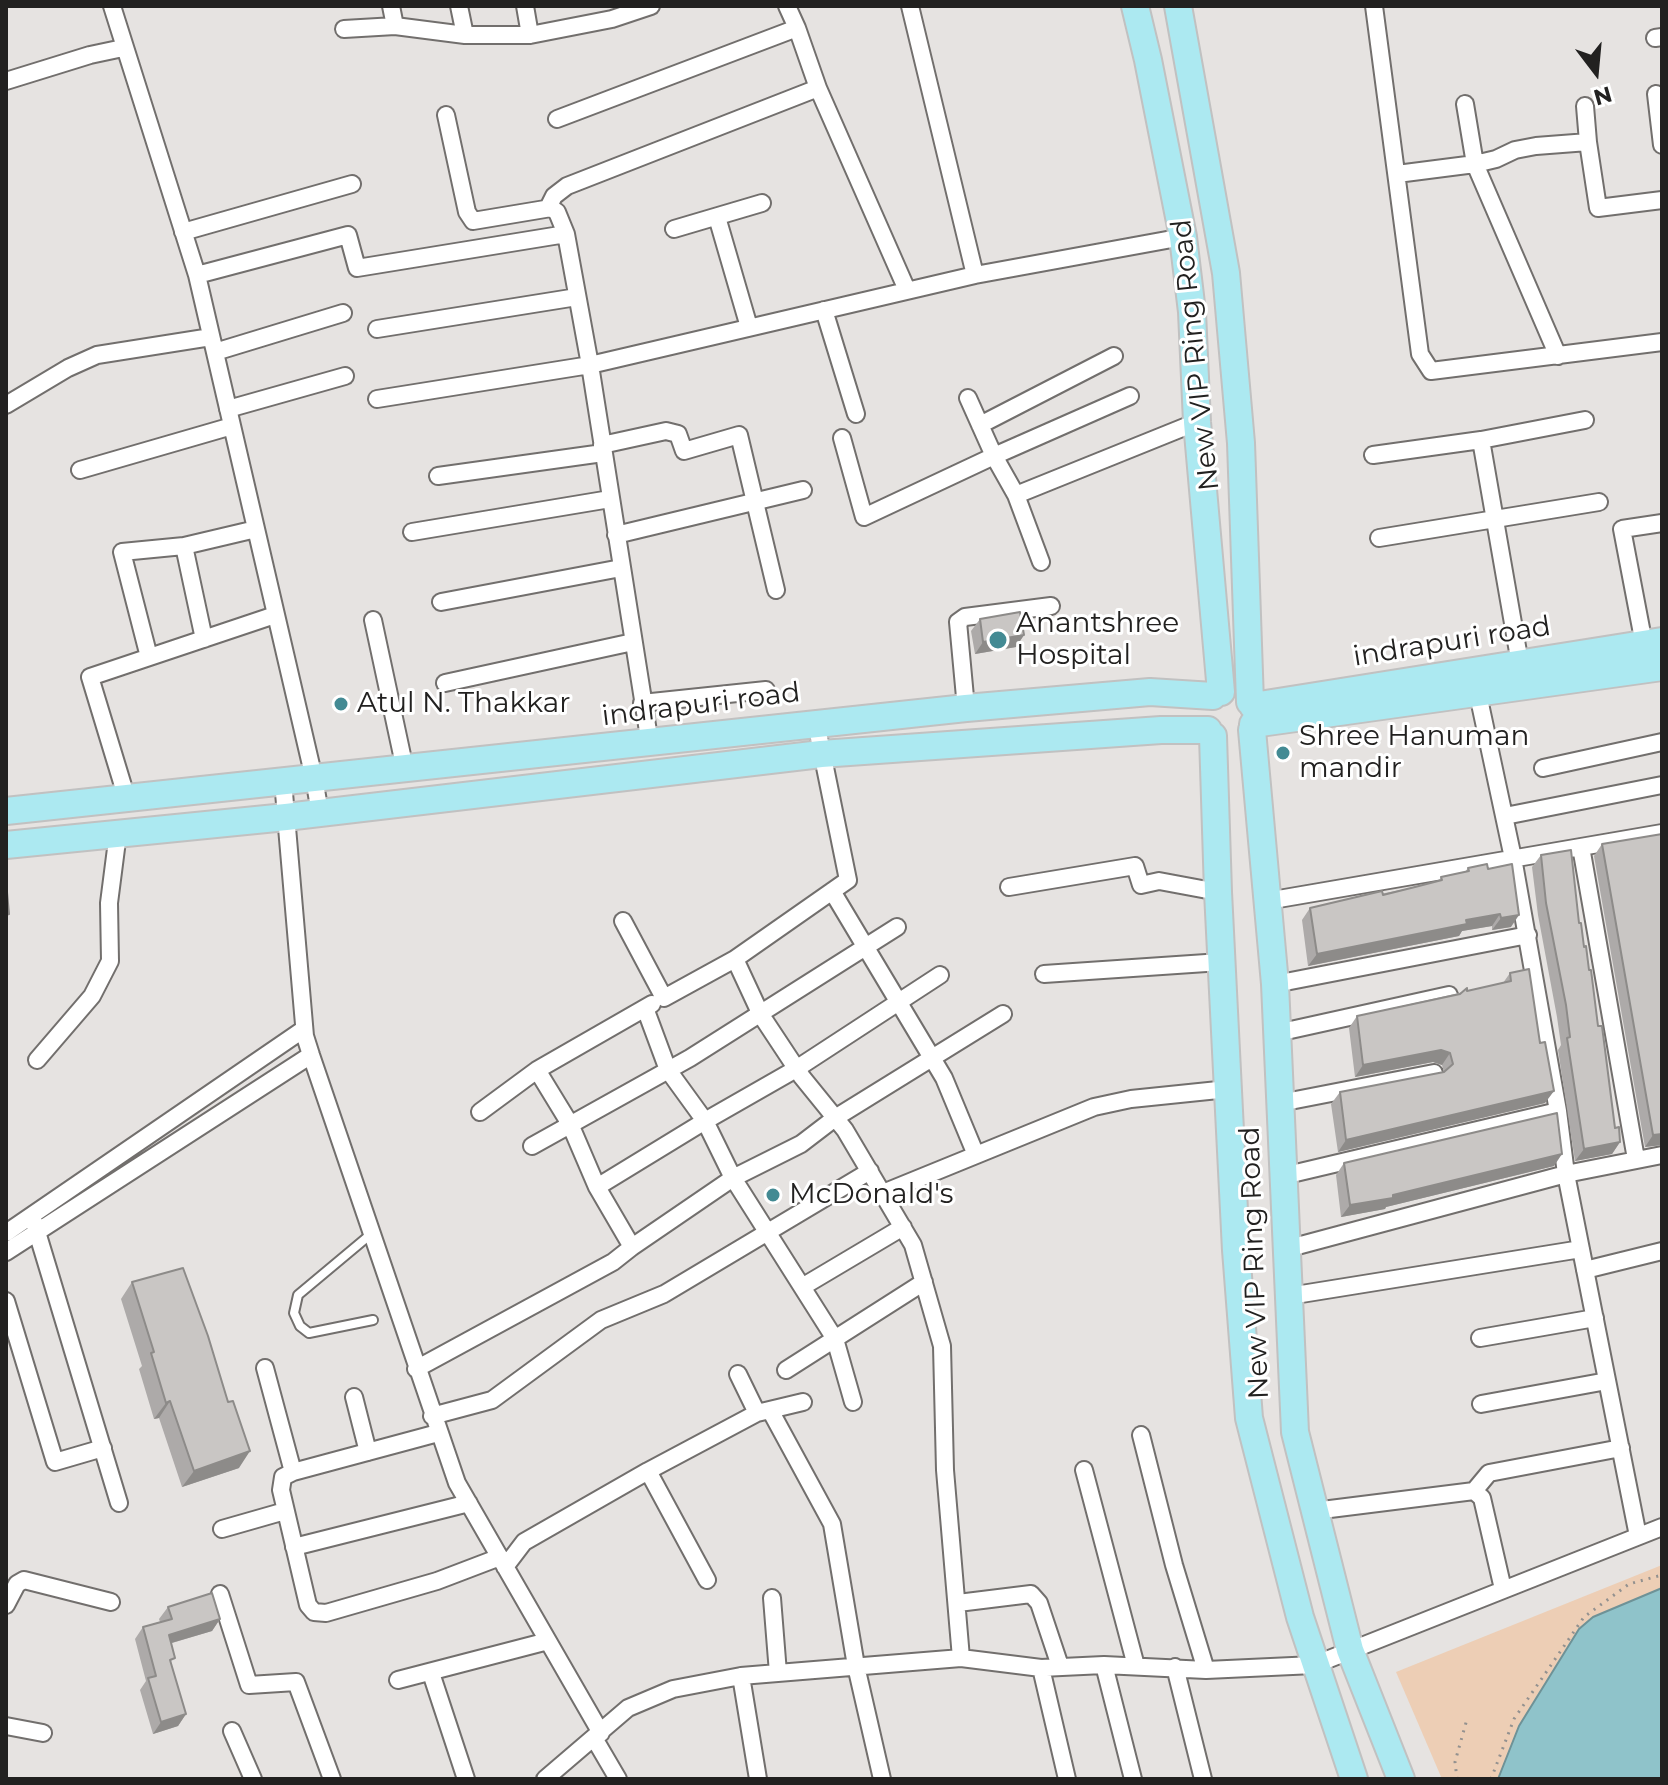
<!DOCTYPE html>
<html>
<head>
<meta charset="utf-8">
<style>
	body { margin:0 }
	#map { position:relative; width:1668px; height:1785px; overflow:hidden; background:#e6e3e1; font-family:Montserrat,sans-serif }
	canvas { display:block }
	.frame { position:absolute; inset:0; border:8px solid #222120; pointer-events:none }
	.north { position:absolute; left:1556px; top:32px; width:80px; height:80px; -webkit-text-stroke:6px #fff; paint-order:stroke; rotate:164deg; font-size:22px; font-weight:700; line-height:32px; text-align:center; color:#222120 }
	.north::after { content:''; display:block; margin:auto; width:28px; height:36px; background:#222120; clip-path:polygon(50% 0,100% 100%,50% 72%,0 100%) }
</style>
</head>
<body>
<div id="map">
<canvas width="1668" height="1785"></canvas>
<div class="frame"></div>
<div class="north">N</div>
</div>
<script>
const ctx = document.querySelector('canvas').getContext('2d');
ctx.lineJoin = 'round';
function paint(path, color) {
  ctx.fillStyle = color;
  ctx.fill(path, 'evenodd');
}
function shape(rows) {
  const path = new Path2D();
  for (const r of rows) {
    path.moveTo(r[0], r[1]);
    for (let i = 2; i < r.length; i += 2) path.lineTo(r[i], r[i + 1]);
  }
  return path;
}
function trace(path, color, width, dash) {
  ctx.strokeStyle = color;
  ctx.lineWidth = width;
  ctx.lineCap = dash ? 'butt' : 'round';
  ctx.setLineDash(dash || []);
  ctx.stroke(path);
}
function drawText(font, color, halo, rows, align = 'center') {
  ctx.font = font + ' Montserrat,sans-serif';
  ctx.lineWidth = 6;
  ctx.setLineDash([]);
  ctx.textBaseline = 'middle';
  ctx.strokeStyle = halo;
  ctx.fillStyle = color;
  for (const [text, x, y, turn = 0] of rows) {
    ctx.save();
    ctx.translate(x, y);
    ctx.rotate((+turn || 0) * Math.PI / 180);
    ctx.textAlign = isNaN(turn) ? turn : align;
    if (halo) ctx.strokeText(text, 0, 0);
    ctx.fillText(text, 0, 0);
    ctx.restore();
  }
}
paint(shape([
	[1662,1565,1662,1779,1442,1779,1396,1672]
]), '#edceb5');
const water = shape([
	[1662,1588,1662,1779,1498,1779,1519,1726,1579,1629,1593,1617,1662,1588]
]);
paint(water, '#8fc3ca');
trace(water, '#6e9297', 2);
const service = shape([
	[371,1234,298,1295,294,1313,300,1326,309,1333,373,1320]
]);
const minor = shape([
	[112,6,197,275,314,778,320,813],
	[391,6,395,26],
	[459,6,465,35],
	[525,6,530,35],
	[787,6,797,28],
	[910,6,975,275],
	[1374,6,1420,354,1431,371,1662,342],
	[344,29,395,26,465,35,530,35,612,19,651,6],
	[1655,38,1662,37],
	[6,81,90,55,123,48],
	[1656,94,1662,145],
	[1465,104,1475,164,1558,356],
	[1585,106,1588,142],
	[446,115,467,212,473,221,551,208,557,212,566,234,590,365,650,744],
	[557,119,797,28,818,88],
	[1397,174,1475,164,1496,159,1515,150,1536,146,1588,142,1598,208,1662,200],
	[548,208,554,196,567,186,818,88,907,290],
	[717,217,749,327],
	[674,229,762,203],
	[183,232,352,184],
	[197,275,348,235,357,268,566,234],
	[824,310,856,414],
	[377,329,577,297],
	[215,352,343,313],
	[968,398,994,456,1130,396],
	[377,399,590,365,975,275,1183,237],
	[6,405,68,368,97,355,211,337],
	[228,409,345,376],
	[980,425,1114,356],
	[842,438,864,517,994,456,1016,495,1197,422],
	[602,445,666,431,678,434,684,451,739,435,776,590],
	[1373,455,1481,440],
	[80,470,232,426],
	[438,476,603,453],
	[1016,495,1041,562],
	[412,532,610,499],
	[616,535,803,490],
	[1379,538,1599,502],
	[441,602,621,568],
	[373,620,405,769],
	[204,639,184,546,256,529],
	[1644,644,1622,529,1662,523],
	[149,657,122,552,184,546],
	[1521,669,1481,440,1585,420],
	[445,683,633,642],
	[1476,685,1513,858,1558,1111,1566,1174,1638,1536],
	[642,703,766,690],
	[966,708,958,622,965,617,1051,606],
	[1543,768,1662,742],
	[283,781,305,1036,311,1055,457,1483,601,1733],
	[127,799,90,677,275,615],
	[1505,816,1662,785],
	[1581,847,1636,1159],
	[1009,887,1135,866,1141,885,1159,881,1218,892],
	[832,891,944,1078,976,1155],
	[1267,901,1662,833],
	[623,921,664,998,735,959,761,1015,802,1077,845,1130,913,1245,942,1346,945,1470,961,1658],
	[735,959,848,880,816,723],
	[1044,974,1221,962],
	[1275,984,1528,935],
	[645,1008,668,1070,705,1121,796,1069,940,975],
	[1277,1033,1449,995],
	[37,1060,92,996,110,961,109,903,118,833],
	[537,1070,570,1124,597,1187,632,1247,733,1178,705,1121,597,1187],
	[1280,1103,1434,1073],
	[480,1112,537,1070,652,1004],
	[532,1146,690,1058,897,927],
	[1283,1176,1558,1111],
	[883,1193,1094,1107,1131,1099,1228,1089],
	[34,1222,119,1503],
	[6,1233,304,1029],
	[1286,1249,1566,1174,1662,1155],
	[6,1252,311,1055],
	[1585,1270,1662,1251],
	[802,1287,903,1227],
	[1289,1296,1581,1249],
	[6,1301,55,1462,103,1448],
	[1480,1338,1595,1318],
	[265,1368,293,1472,438,1433],
	[416,1369,613,1262,632,1247],
	[786,1370,924,1282],
	[738,1374,757,1413],
	[354,1397,368,1452],
	[853,1402,835,1339,733,1178,801,1144,835,1118,1003,1014],
	[1481,1404,1607,1381],
	[770,1410,832,1524,856,1666,882,1779],
	[432,1416,492,1400,601,1320,664,1294,870,1171],
	[1141,1435,1174,1565,1206,1670],
	[1084,1470,1136,1666],
	[648,1471,707,1580],
	[293,1472,283,1477,281,1490,308,1605,314,1612,326,1613,437,1581,500,1557],
	[1474,1491,1489,1473,1621,1448],
	[1314,1511,1474,1491,1482,1498,1503,1589],
	[222,1529,285,1511],
	[294,1547,469,1503],
	[505,1567,524,1542,648,1471,757,1413,803,1402],
	[220,1594,249,1685,296,1682,332,1779],
	[772,1598,778,1673],
	[958,1603,1031,1594,1039,1603,1060,1666],
	[6,1605,17,1584,24,1580,111,1602],
	[1104,1665,1133,1779],
	[1175,1667,1203,1779],
	[1041,1668,1067,1779],
	[431,1673,466,1779],
	[741,1676,758,1779],
	[398,1680,548,1641],
	[6,1726,43,1733],
	[232,1731,253,1779],
	[594,1738,618,1779],
	[545,1779,628,1708,673,1689,741,1676,961,1658,1041,1668,1104,1665,1206,1670,1314,1665,1662,1527]
]);
const primary = shape([
	[1135,6,1148,60,1183,237,1192,312,1197,422,1221,692],
	[1178,6,1226,273,1241,443,1250,702],
	[1253,706,1662,641],
	[1253,724,1662,667],
	[1252,730,1275,984,1295,1432,1350,1650,1401,1779],
	[1213,736,1218,892,1236,1250,1249,1418,1300,1617,1354,1779],
	[6,811,966,708,1150,692,1213,696],
	[6,845,286,817,821,754,1161,730,1208,730]
]);
trace(service, '#726f6d', 12);
trace(minor, '#726f6d', 20);
trace(primary, '#c1c1c1', 30);
trace(shape([
	[1457,1779,1455,1762,1467,1719],
	[1491,1779,1514,1719,1584,1617,1629,1584,1662,1575]
]), '#93918f', 3, [2, 6]);
trace(service, '#fff', 8);
trace(minor, '#fff', 16);
trace(primary, '#ace9f1', 26);
paint(shape([
	[980,619,1024,635,1016,647,975,654,971,631],
	[1662,834,1662,1145,1645,1147,1594,856,1602,844],
	[1541,855,1579,923,1589,970,1615,1128,1620,1142,1612,1154,1575,1161,1558,1050,1561,1045,1557,1017,1538,915,1532,867],
	[1468,868,1488,869,1511,927,1492,930,1492,926,1462,931,1459,936,1308,966,1302,920,1310,908,1415,887,1439,881,1441,877,1465,872],
	[1510,973,1545,1103,1338,1152,1331,1104,1340,1092,1444,1072,1442,1065,1433,1062,1355,1077,1349,1028,1357,1016,1503,983],
	[1344,1163,1554,1166,1386,1207,1385,1209,1341,1217,1336,1175],
	[132,1282,239,1468,182,1487,159,1418,154,1419,139,1369,142,1366,121,1299],
	[168,1607,220,1619,212,1631,172,1643,171,1665,186,1714,178,1726,153,1734,140,1690,146,1681,135,1639,143,1627,160,1622,159,1619]
]), '#adaaa9');
paint(shape([
	[1024,635,1016,647,975,654,983,642],
	[1500,914,1492,926,1462,931,1459,936,1308,966,1317,954,1466,920],
	[1519,915,1511,927,1492,930,1501,918],
	[1441,1050,1450,1053,1442,1065,1433,1062,1355,1077,1363,1065],
	[1554,1091,1545,1103,1338,1152,1346,1140],
	[1662,1134,1662,1145,1645,1147,1653,1135],
	[1620,1142,1612,1154,1575,1161,1584,1149],
	[1562,1154,1554,1166,1386,1207,1385,1209,1341,1217,1350,1205],
	[170,1401,159,1418,154,1419,166,1403],
	[250,1451,239,1468,182,1487,194,1471],
	[220,1619,212,1631,161,1646,169,1635],
	[186,1714,178,1726,153,1734,161,1722]
]), '#8d8b89');
const building = shape([
	[1020,612,1024,635,983,642,980,619,1020,612],
	[1662,834,1662,1134,1653,1135,1602,844,1662,834],
	[1571,850,1579,923,1581,923,1584,947,1586,946,1589,970,1591,970,1598,1026,1602,1026,1615,1128,1619,1127,1620,1142,1584,1149,1567,1038,1570,1037,1566,1005,1546,903,1541,855,1571,850],
	[1487,864,1488,869,1512,864,1519,915,1501,918,1500,914,1466,920,1467,924,1317,954,1310,908,1382,891,1383,895,1415,887,1442,880,1441,877,1469,871,1468,868,1487,864],
	[6,881,9,914,6,915,6,881],
	[1529,969,1540,1043,1545,1042,1554,1091,1346,1140,1340,1092,1444,1072,1453,1064,1450,1053,1441,1050,1363,1065,1357,1016,1460,994,1467,988,1467,991,1511,981,1510,973,1529,969],
	[1557,1113,1562,1154,1393,1195,1393,1198,1350,1205,1344,1163,1557,1113],
	[183,1268,208,1336,228,1402,233,1401,250,1451,194,1471,170,1401,166,1403,151,1353,154,1352,132,1282,183,1268],
	[212,1593,220,1619,169,1635,175,1658,170,1660,186,1714,161,1722,148,1678,156,1676,143,1627,172,1619,168,1607,212,1593]
]);
paint(building, '#c9c6c4');
trace(building, '#8d8b89', 2);
for (const [x, y, r, color] of [
	[998,640,10,"#438a93"],
	[341,704,8,"#438a93"],
	[1283,753,8,"#438a93"],
	[773,1195,8,"#438a93"]
]) {
  const dot = new Path2D();
  dot.arc(x, y, r, 0, 2 * Math.PI);
  ctx.fillStyle = color;
  ctx.fill(dot);
  trace(dot, '#fff', 3);
}
drawText('28px', '#222120', '#fff', [
	["New VIP Ring Road",1196,355,-96],
	["indrapuri road",1452,642,-9],
	["indrapuri road",701,705,-7],
	["New VIP Ring Road",1255,1263,-92]
]);
drawText('28px', '#222120', '#fff', [
	["Anantshree",1016,624],
	["Hospital",1016,656],
	["Atul N. Thakkar",357,704],
	["Shree Hanuman",1299,737],
	["mandir",1299,769],
	["McDonald's",789,1195]
], 'left');
</script>
</body>
</html>
